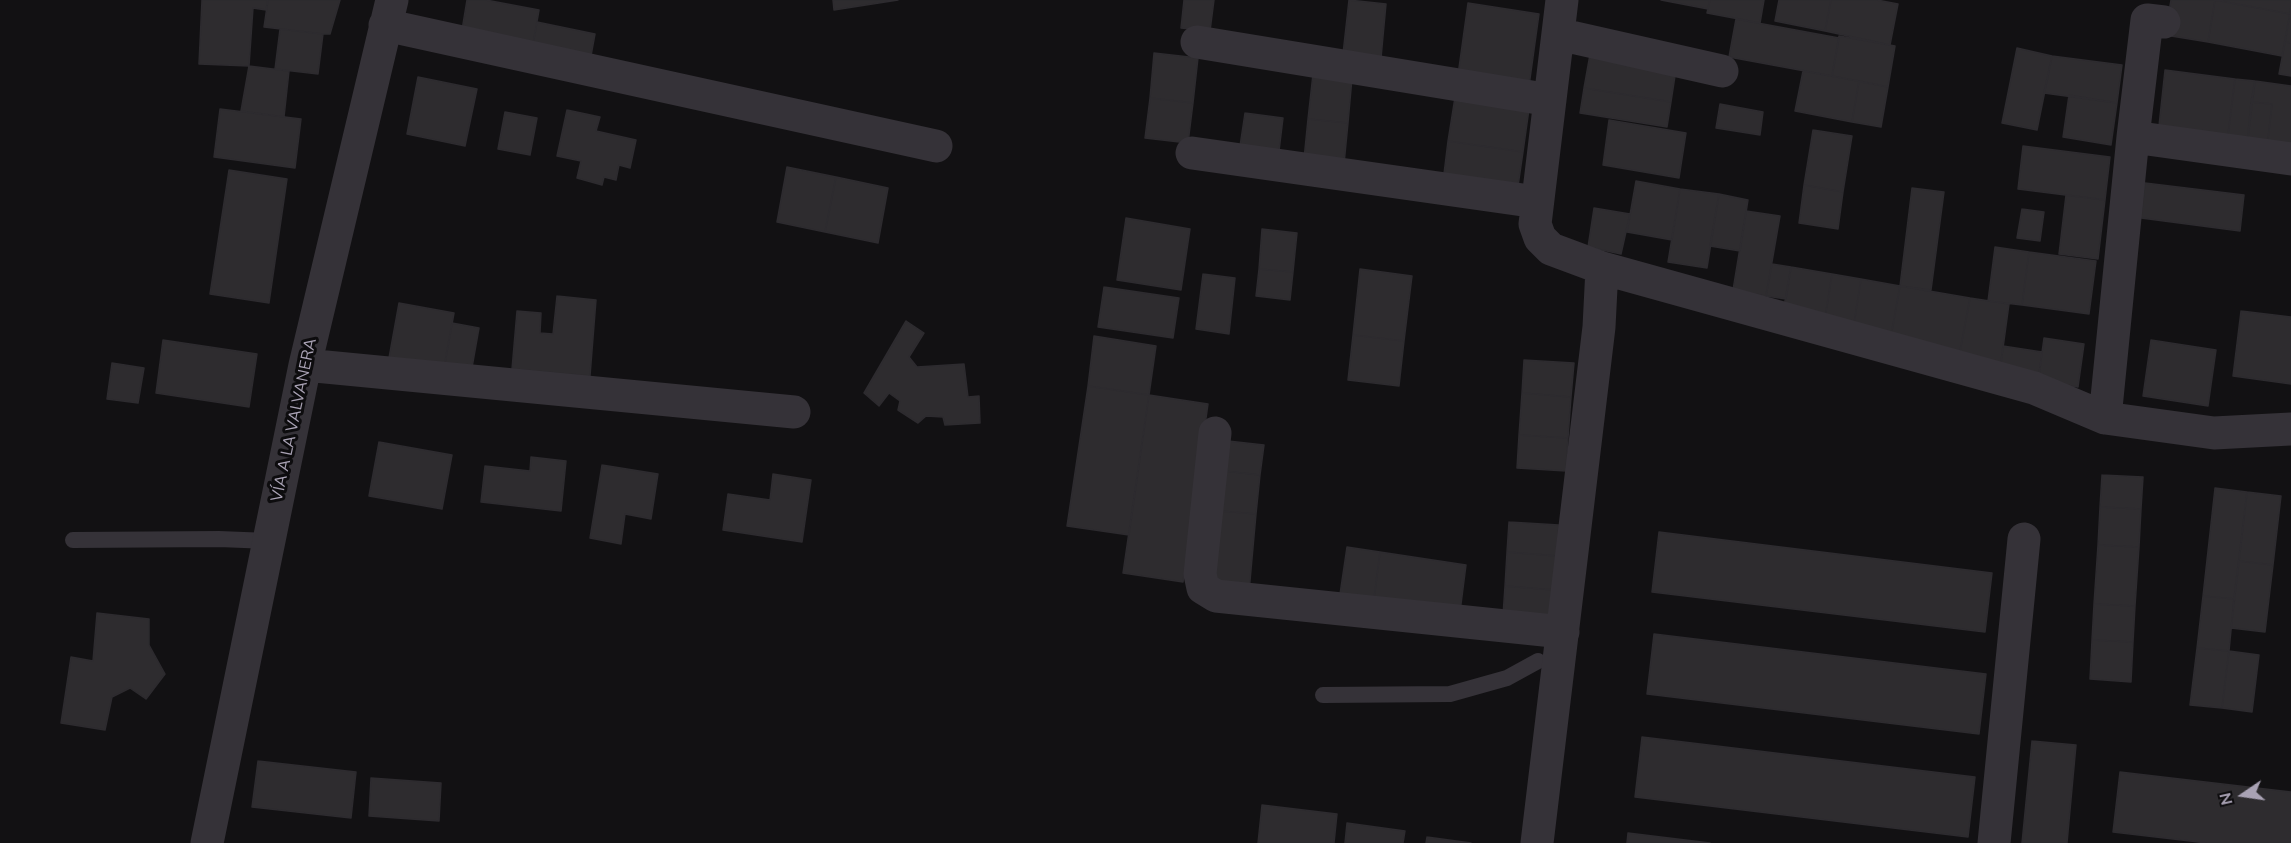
<!DOCTYPE html>
<html>
<head>
<meta charset="utf-8">
<style>
	body { margin:0 }
	#map { position:relative; width:2291px; height:843px; overflow:hidden; background:#121113; font-family:Mulish,sans-serif }
	canvas { display:block }
	.north { position:absolute; left:2213px; top:765px; width:60px; height:60px; -webkit-text-stroke:4px #0d0c0e; paint-order:stroke; rotate:257deg; font-size:16px; font-weight:700; line-height:24px; text-align:center; color:#a9a2b4 }
	.north::after { content:''; display:block; margin:auto; width:21px; height:27px; background:#a9a2b4; clip-path:polygon(50% 0,100% 100%,50% 72%,0 100%) }
</style>
</head>
<body>
<div id="map">
<canvas width="2291" height="843"></canvas>
<div class="north">N</div>
</div>
<script>
const ctx = document.querySelector('canvas').getContext('2d');
ctx.lineJoin = 'round';
function paint(path, color) {
  ctx.fillStyle = color;
  ctx.fill(path, 'evenodd');
}
function shape(rows) {
  const path = new Path2D();
  for (const r of rows) {
    path.moveTo(r[0], r[1]);
    for (let i = 2; i < r.length; i += 2) path.lineTo(r[i], r[i + 1]);
  }
  return path;
}
function trace(path, color, width, dash) {
  ctx.strokeStyle = color;
  ctx.lineWidth = width;
  ctx.lineCap = dash ? 'butt' : 'round';
  ctx.setLineDash(dash || []);
  ctx.stroke(path);
}
function drawText(font, color, halo, rows, align = 'center') {
  ctx.font = font + ' Mulish,sans-serif';
  ctx.lineWidth = 6;
  ctx.setLineDash([]);
  ctx.textBaseline = 'middle';
  ctx.strokeStyle = halo;
  ctx.fillStyle = color;
  for (const [text, x, y, turn = 0] of rows) {
    ctx.save();
    ctx.translate(x, y);
    ctx.rotate((+turn || 0) * Math.PI / 180);
    ctx.textAlign = isNaN(turn) ? turn : align;
    if (halo) ctx.strokeText(text, 0, 0);
    ctx.fillText(text, 0, 0);
    ctx.restore();
  }
}
const building = shape([
	[202,0,268,0,266,10,253,8,249,66,199,64,202,0],
	[268,0,340,0,330,34,323,34,264,27,268,0],
	[467,0,486,0,539,10,532,50,461,36,467,0],
	[833,0,898,0,834,10,833,0],
	[1184,0,1214,0,1210,31,1181,28,1184,0],
	[1349,0,1386,4,1381,58,1343,54,1349,0],
	[1661,0,1710,0,1708,9,1661,0],
	[1710,0,1764,0,1760,23,1707,13,1710,0],
	[1779,0,1831,0,1825,31,1775,21,1779,0],
	[1831,0,1877,0,1898,4,1890,45,1825,31,1831,0],
	[2171,0,2215,0,2208,42,2165,35,2171,0],
	[2215,0,2290,14,2282,56,2208,42,2215,0],
	[2215,0,2291,0,2291,7,2290,14,2215,0],
	[1468,3,1539,14,1529,86,1458,75,1468,3],
	[2291,7,2291,43,2285,42,2291,7],
	[1736,19,1839,38,1832,76,1729,57,1736,19],
	[537,22,595,34,590,61,532,50,537,22],
	[280,29,323,34,318,74,275,69,280,29],
	[1839,36,1895,46,1888,87,1832,76,1839,36],
	[2285,42,2291,43,2291,76,2279,74,2285,42],
	[2017,48,2052,56,2037,130,2002,123,2017,48],
	[1591,49,1677,63,1671,102,1584,88,1591,49],
	[1154,53,1198,58,1193,103,1150,98,1154,53],
	[2052,56,2122,65,2117,103,2044,93,2052,56],
	[249,66,289,71,284,117,241,111,249,66],
	[2165,70,2235,79,2227,143,2158,135,2165,70],
	[1803,71,1859,81,1852,122,1795,111,1803,71],
	[1313,74,1352,78,1348,123,1308,119,1313,74],
	[418,77,477,89,465,146,407,134,418,77],
	[2235,79,2255,81,2247,146,2227,143,2235,79],
	[1859,81,1888,87,1881,127,1852,122,1859,81],
	[2255,81,2291,86,2291,151,2267,148,2272,104,2251,102,2255,81],
	[1584,88,1671,102,1667,127,1580,113,1584,88],
	[1456,91,1530,102,1523,152,1448,141,1456,91],
	[2069,95,2117,103,2111,145,2063,137,2069,95],
	[1150,98,1193,103,1188,143,1145,138,1150,98],
	[2251,102,2272,104,2267,148,2247,146,2251,102],
	[1720,104,1763,112,1760,135,1716,128,1720,104],
	[220,109,301,119,295,168,214,157,220,109],
	[567,110,600,117,596,131,636,140,630,168,619,165,616,180,604,177,602,185,577,178,581,161,557,156,567,110],
	[505,112,537,118,530,155,498,149,505,112],
	[1245,113,1283,118,1279,151,1240,146,1245,113],
	[1308,119,1348,123,1344,164,1304,159,1308,119],
	[1609,120,1686,133,1679,178,1603,165,1609,120],
	[1813,130,1852,136,1843,192,1804,185,1813,130],
	[1448,141,1523,152,1517,193,1443,182,1448,141],
	[2023,146,2110,157,2105,200,2018,189,2023,146],
	[787,167,836,177,825,232,777,222,787,167],
	[229,170,287,179,269,303,210,294,229,170],
	[836,177,888,188,878,243,825,232,836,177],
	[1636,181,1680,189,1672,240,1627,232,1636,181],
	[2145,183,2244,195,2240,231,2141,218,2145,183],
	[1804,185,1843,192,1838,229,1799,223,1804,185],
	[1912,188,1944,192,1931,290,1900,286,1912,188],
	[1680,189,1719,194,1707,268,1668,262,1680,189],
	[1719,194,1748,200,1740,251,1710,246,1719,194],
	[2066,195,2105,200,2098,259,2059,254,2066,195],
	[1594,208,1630,214,1621,254,1588,247,1594,208],
	[2022,209,2044,212,2040,241,2017,238,2022,209],
	[1746,211,1780,216,1766,296,1733,290,1746,211],
	[1126,218,1190,229,1181,290,1117,280,1126,218],
	[1262,229,1297,233,1293,272,1259,269,1262,229],
	[1995,247,2029,252,2022,305,1988,301,1995,247],
	[2029,252,2096,261,2089,314,2022,305,2029,252],
	[1772,264,1791,267,1786,299,1766,296,1772,264],
	[1791,267,1832,274,1824,325,1782,318,1791,267],
	[1259,269,1293,272,1290,300,1256,296,1259,269],
	[1360,269,1412,276,1404,341,1353,335,1360,269],
	[1203,274,1235,278,1229,334,1196,329,1203,274],
	[1832,274,1861,279,1853,330,1824,325,1832,274],
	[1861,279,1900,286,1891,336,1853,330,1861,279],
	[1900,286,1970,298,1958,362,1891,336,1900,286],
	[1104,287,1179,298,1173,338,1098,327,1104,287],
	[557,296,596,300,590,376,512,369,517,311,541,313,540,333,553,334,557,296],
	[1970,298,2009,304,2000,370,1958,362,1970,298],
	[399,303,454,313,444,368,389,358,399,303],
	[2241,311,2291,317,2291,384,2233,376,2241,311],
	[906,321,924,333,909,357,917,367,964,364,968,397,979,396,980,423,945,425,943,417,926,416,918,423,898,410,900,401,889,393,879,406,864,393,906,321],
	[452,323,479,328,471,373,444,368,452,323],
	[1353,335,1404,341,1399,386,1348,380,1353,335],
	[1094,336,1156,346,1149,395,1088,386,1094,336],
	[2044,338,2084,344,2078,387,2038,381,2044,338],
	[163,340,257,354,249,407,156,393,163,340],
	[2151,340,2216,350,2208,406,2143,396,2151,340],
	[2003,346,2042,352,2039,376,2000,370,2003,346],
	[1524,360,1574,363,1571,397,1522,393,1524,360],
	[112,363,144,368,138,403,107,399,112,363],
	[1088,386,1149,395,1129,535,1067,526,1088,386],
	[1522,393,1571,397,1568,438,1519,435,1522,393],
	[1149,395,1208,404,1183,582,1123,573,1149,395],
	[1519,435,1568,438,1566,471,1517,468,1519,435],
	[1228,441,1264,445,1260,475,1224,471,1228,441],
	[379,442,452,455,442,509,369,496,379,442],
	[531,457,566,461,561,511,481,502,485,466,530,471,531,457],
	[602,465,658,474,651,519,625,514,621,544,590,538,602,465],
	[1224,471,1260,475,1256,514,1221,511,1224,471],
	[773,474,811,480,802,542,723,530,728,494,770,500,773,474],
	[2102,475,2143,477,2141,509,2100,507,2102,475],
	[2215,488,2247,492,2234,599,2203,596,2215,488],
	[2247,492,2281,496,2273,565,2239,561,2247,492],
	[2100,507,2141,509,2139,547,2098,545,2100,507],
	[1221,511,1256,514,1249,592,1213,587,1221,511],
	[1509,522,1559,525,1557,556,1507,552,1509,522],
	[1659,532,1992,573,1985,632,1652,592,1659,532],
	[2098,545,2139,547,2135,606,2094,604,2098,545],
	[1347,547,1380,552,1374,599,1340,594,1347,547],
	[1380,552,1466,565,1460,612,1374,599,1380,552],
	[1507,552,1557,556,1554,590,1505,586,1507,552],
	[2239,561,2273,565,2265,632,2231,628,2239,561],
	[1505,586,1554,590,1552,620,1503,616,1505,586],
	[2203,596,2234,599,2229,651,2197,648,2203,596],
	[2094,604,2135,606,2133,642,2092,640,2094,604],
	[97,613,149,619,149,645,165,674,146,699,130,688,112,697,105,730,61,723,71,657,93,661,97,613],
	[1654,634,1986,674,1979,734,1647,694,1654,634],
	[2092,640,2133,642,2131,682,2090,679,2092,640],
	[2197,648,2229,651,2222,708,2190,705,2197,648],
	[2229,651,2259,655,2252,712,2222,708,2229,651],
	[1642,737,1975,777,1968,837,1635,797,1642,737],
	[2032,741,2076,745,2067,843,2022,843,2032,741],
	[258,761,356,772,351,818,252,807,258,761],
	[2120,772,2291,792,2291,843,2207,843,2113,832,2120,772],
	[371,778,441,783,439,821,369,816,371,778],
	[1262,805,1337,814,1334,843,1258,843,1262,805],
	[1347,823,1405,831,1403,843,1345,843,1347,823],
	[1628,833,1710,843,1627,843,1628,833],
	[1427,837,1471,843,1426,843,1427,837]
]);
paint(building, '#2e2c2f');
trace(building, '#2d2b2f', 1.5);
trace(shape([
	[73,540,219,539,269,541],
	[1323,695,1450,694,1507,678,1538,661]
]), '#353238', 16);
trace(shape([
	[1562,0,1535,224,1540,238,1551,249,1602,268,2034,388,2105,418,2214,433,2291,429],
	[385,25,936,146],
	[1558,34,1722,71],
	[1197,42,1550,100],
	[2133,137,2291,159],
	[1192,153,1537,202],
	[305,365,794,412],
	[2105,418,2133,137,2147,20,2164,22],
	[1215,433,1200,574,1203,588,1216,596,1563,632],
	[207,843,305,365,392,0],
	[1537,843,1599,327,1602,268],
	[1994,843,2024,539]
]), '#353238', 33);
drawText('16px', '#a9a2b4', '#0d0c0e', [
	["VÍA A LA VALVANERA",294,420,-78]
]);
</script>
</body>
</html>
